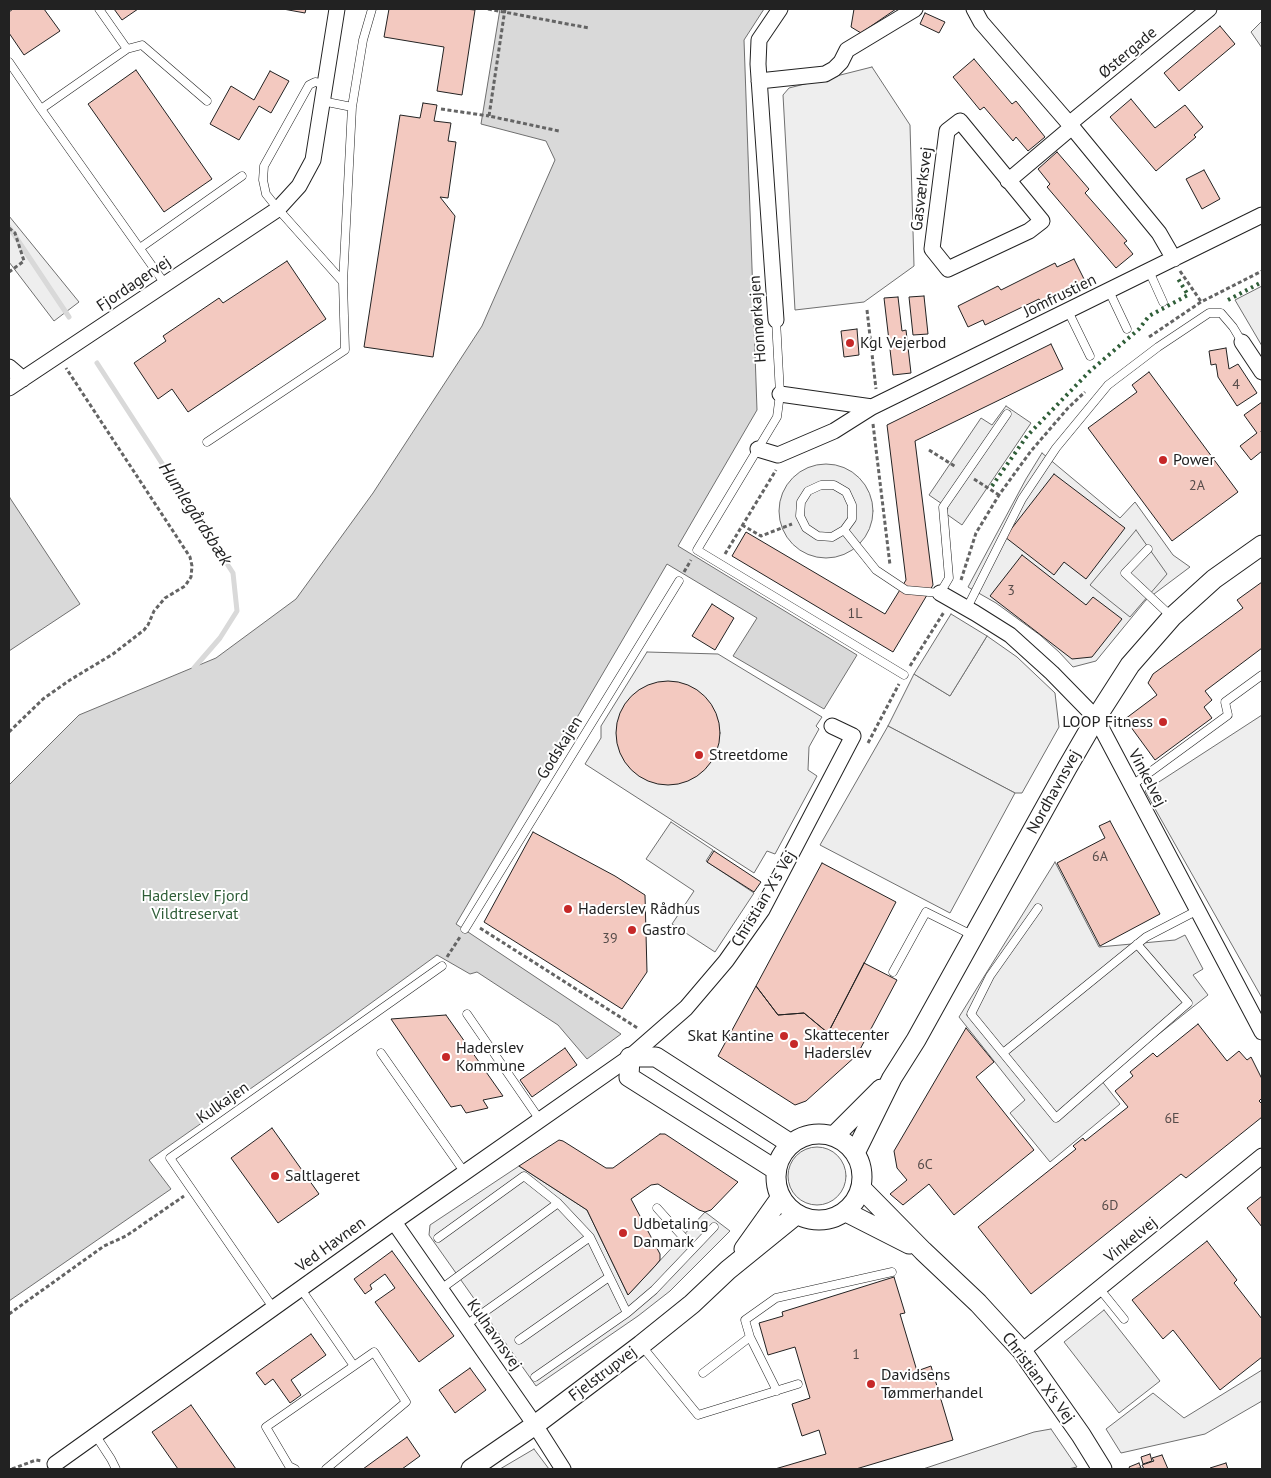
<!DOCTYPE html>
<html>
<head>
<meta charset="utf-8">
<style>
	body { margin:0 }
	#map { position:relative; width:1271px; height:1478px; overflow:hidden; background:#fff; font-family:"PT Sans",sans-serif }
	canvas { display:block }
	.frame { position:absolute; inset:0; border:10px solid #222; pointer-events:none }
</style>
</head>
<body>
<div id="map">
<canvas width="1271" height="1478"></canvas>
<div class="frame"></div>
</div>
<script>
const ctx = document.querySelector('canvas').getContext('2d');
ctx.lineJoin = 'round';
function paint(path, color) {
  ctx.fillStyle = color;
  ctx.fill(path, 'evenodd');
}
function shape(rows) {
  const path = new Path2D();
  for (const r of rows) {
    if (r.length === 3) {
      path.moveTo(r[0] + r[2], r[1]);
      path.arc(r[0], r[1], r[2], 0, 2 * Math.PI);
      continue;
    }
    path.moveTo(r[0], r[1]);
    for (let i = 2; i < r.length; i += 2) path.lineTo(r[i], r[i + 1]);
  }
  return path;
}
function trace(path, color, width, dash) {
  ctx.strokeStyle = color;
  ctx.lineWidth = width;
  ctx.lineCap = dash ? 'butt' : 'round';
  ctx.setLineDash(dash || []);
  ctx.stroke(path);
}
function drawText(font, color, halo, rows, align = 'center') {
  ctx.font = font + ' "PT Sans",sans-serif';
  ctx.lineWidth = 4;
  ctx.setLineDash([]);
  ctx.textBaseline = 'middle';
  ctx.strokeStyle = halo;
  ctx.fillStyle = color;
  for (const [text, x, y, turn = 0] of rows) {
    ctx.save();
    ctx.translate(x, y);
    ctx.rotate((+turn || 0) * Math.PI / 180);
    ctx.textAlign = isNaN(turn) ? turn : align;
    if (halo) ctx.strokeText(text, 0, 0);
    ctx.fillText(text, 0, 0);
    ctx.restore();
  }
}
const green = shape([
	[872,67,910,125,914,266,864,302,795,310,783,95,789,88,872,67],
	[9,216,79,302,54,321,9,262,9,216],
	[1042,453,1120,518,1135,502,1173,555,1190,567,1146,600,1096,661,1073,667,1059,652,1040,635,996,603,968,587,1026,479,1042,453],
	[987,636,1017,657,1055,693,1059,727,1022,793,1015,793,888,726,914,674,950,696,987,636],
	[647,652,718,654,822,717,816,726,819,729,809,747,808,770,817,776,775,854,767,851,754,873,585,764,601,738,601,726,647,652],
	[1262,715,1262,998,1145,791,1262,715],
	[817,1176,29],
	[1262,1370,1262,1401,1205,1434,1121,1453,1106,1429,1153,1393,1184,1418,1262,1370],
	[1051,1429,1077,1467,1068,1469,923,1469,1034,1432,1051,1429],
	[534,1449,549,1469,500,1469,534,1449]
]);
paint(green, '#eee');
trace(green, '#6f6f6f', 1);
const parking = shape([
	[1262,21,1262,48,1251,32,1262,21],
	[1262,286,1262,346,1235,300,1262,286],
	[1006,406,1031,423,962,525,945,513,948,508,929,495,981,418,992,425,1006,406],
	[826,511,47],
	[1136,530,1167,574,1130,617,1090,585,1136,530],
	[951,614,987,636,950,696,914,674,951,614],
	[888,726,1015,793,950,913,820,845,888,726],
	[671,822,713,850,706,861,754,893,715,952,672,924,694,891,646,859,671,822],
	[1055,862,1099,947,1175,940,1185,935,1203,969,1193,975,1208,995,1101,1080,1120,1104,1050,1162,1010,1113,1025,1100,959,1017,1055,862],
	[519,1166,587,1210,628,1295,705,1212,730,1231,670,1291,638,1316,536,1386,429,1235,430,1225,519,1166],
	[1104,1310,1160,1381,1119,1413,1064,1342,1104,1310]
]);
paint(parking, '#ededed');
trace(parking, '#6f6f6f', 1);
const water = shape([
	[500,9,764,9,744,40,757,410,678,546,857,655,824,709,733,656,757,618,667,564,456,924,621,1034,587,1059,558,1025,477,972,470,974,437,955,334,1030,149,1160,171,1189,9,1301,9,785,79,715,216,658,296,599,373,493,482,326,555,160,546,141,481,124,500,9],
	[10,498,80,604,9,651,9,499,10,498]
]);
paint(water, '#d9d9d9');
trace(water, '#6f6f6f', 1);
trace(shape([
	[9,227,69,317],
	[97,363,233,573,237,611,220,638,194,668]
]), '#d9d9d9', 5);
const building = shape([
	[13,9,44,9,60,31,24,55,9,33,9,12,13,9],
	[114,9,138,9,122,20,114,9],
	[283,9,306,9,305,13,283,9],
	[389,9,465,9,475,10,462,95,437,91,444,47,384,37,389,9],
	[854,9,896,9,861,33,851,27,854,9],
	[925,13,945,22,939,33,920,24,925,13],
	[1220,26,1235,44,1179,91,1164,73,1220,26],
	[974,59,1012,104,1016,101,1045,137,1028,151,1016,137,1013,141,984,107,980,110,953,77,974,59],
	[136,70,212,179,164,212,88,104,136,70],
	[270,71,289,81,271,113,259,106,239,140,210,124,231,86,254,100,270,71],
	[1131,99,1155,128,1185,105,1203,127,1194,135,1196,137,1156,171,1110,117,1131,99],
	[423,103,437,105,434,121,451,123,448,141,456,142,448,198,440,197,455,216,433,357,364,347,400,115,420,118,423,103],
	[1057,152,1089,189,1085,193,1127,241,1124,243,1133,254,1116,268,1047,187,1050,184,1038,169,1057,152],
	[1204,170,1220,199,1202,209,1186,179,1204,170],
	[1074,259,1085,281,1041,302,1039,299,985,325,983,320,968,327,958,306,998,286,1001,290,1055,263,1057,267,1074,259],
	[287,261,326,319,188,412,172,389,158,399,134,363,166,341,163,336,219,298,223,303,287,261],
	[924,296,928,334,913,335,909,297,924,296],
	[898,297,902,331,906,330,911,373,893,375,884,298,898,297],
	[857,329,859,355,844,357,841,331,857,329],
	[1051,344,1063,369,915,441,933,585,893,652,732,556,746,532,885,614,906,580,887,425,1051,344],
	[1226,348,1229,369,1238,364,1257,393,1237,406,1218,377,1216,364,1211,365,1209,351,1226,348],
	[1149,372,1238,492,1172,541,1088,428,1137,392,1132,385,1149,372],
	[1262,402,1262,430,1261,431,1262,434,1262,451,1251,460,1240,446,1257,433,1244,415,1262,402],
	[1054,474,1125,528,1086,579,1064,562,1054,575,1005,537,1054,474],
	[1022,555,1086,605,1093,597,1122,619,1092,657,1072,659,990,596,1022,555],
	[1262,582,1262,648,1205,691,1212,700,1204,707,1212,718,1155,760,1125,719,1157,695,1148,683,1153,674,1243,608,1237,600,1262,582],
	[712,604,734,618,715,650,692,636,712,604],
	[668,733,52],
	[1110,821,1160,914,1100,946,1057,863,1105,838,1099,826,1110,821],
	[533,832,615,876,645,895,647,972,622,1009,484,922,533,832],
	[714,851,761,882,754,892,707,862,714,851],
	[822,863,896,902,828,1033,804,1013,778,1015,756,986,822,863],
	[864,963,897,980,857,1055,806,1101,795,1105,718,1056,756,986,778,1015,804,1013,828,1033,864,963],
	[446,1015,503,1096,483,1100,488,1108,466,1113,461,1105,451,1107,391,1019,446,1015],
	[1198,1024,1227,1061,1239,1051,1247,1060,1251,1057,1262,1079,1262,1098,1259,1101,1262,1104,1262,1117,1186,1178,1181,1174,1031,1294,978,1227,1076,1149,1073,1146,1083,1138,1085,1141,1128,1107,1115,1091,1133,1076,1130,1072,1153,1053,1157,1057,1198,1024],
	[966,1028,994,1062,976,1077,1034,1150,954,1215,929,1184,903,1205,890,1194,907,1180,897,1168,894,1151,966,1028],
	[565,1048,577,1065,532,1097,520,1080,565,1048],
	[272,1128,319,1194,278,1223,231,1158,272,1128],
	[660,1134,665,1134,738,1182,711,1210,705,1212,699,1210,658,1184,651,1185,631,1199,660,1254,660,1260,656,1265,628,1295,587,1210,519,1166,559,1140,563,1141,606,1168,613,1168,660,1134],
	[1262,1196,1262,1227,1247,1208,1262,1196],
	[1207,1241,1237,1280,1234,1283,1262,1319,1262,1357,1220,1390,1173,1330,1163,1339,1132,1300,1207,1241],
	[392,1251,454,1336,419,1362,375,1302,395,1288,385,1274,370,1285,372,1289,365,1294,354,1279,392,1251],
	[894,1277,905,1313,900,1314,917,1371,931,1366,953,1440,856,1469,775,1469,826,1454,819,1430,802,1436,792,1404,810,1398,795,1347,768,1355,759,1323,783,1316,782,1312,894,1277],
	[311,1334,326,1355,291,1380,301,1395,290,1403,273,1379,265,1385,256,1373,311,1334],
	[470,1368,486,1390,455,1413,439,1390,470,1368],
	[191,1405,236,1469,178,1469,152,1432,191,1405],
	[407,1437,420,1456,402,1469,363,1469,407,1437],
	[1150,1454,1152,1461,1143,1464,1141,1457,1150,1454],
	[1162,1455,1168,1469,1144,1469,1142,1465,1154,1461,1152,1458,1162,1455],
	[1139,1463,1141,1468,1130,1469,1129,1467,1139,1463],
	[1226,1463,1228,1469,1211,1469,1210,1468,1226,1463]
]);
paint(building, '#f3c9c0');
trace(building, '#222', 1);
const service = shape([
	[99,9,127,49],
	[9,62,41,109],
	[322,101,352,107,363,40,372,9],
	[140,248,242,176],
	[1149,271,1163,302],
	[343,282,352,107],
	[165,284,41,109,127,49,142,45,207,101],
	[1109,291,1127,329],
	[1068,311,1090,356],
	[776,320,780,394,777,417,697,550,904,675],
	[207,442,345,350,343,282,278,209,266,194,263,180,264,166,309,85,315,82,325,84],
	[844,530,852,519,852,505,846,492,834,485,821,485,808,491,801,502,800,516,806,528,818,536,832,537,844,530,876,570,906,590,940,593,949,578,943,507,1007,414],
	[1148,549,1125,573,1172,617],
	[967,608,1022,499,1056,448,1108,385,1158,347,1209,313,1221,313,1233,327,1242,342],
	[1131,786,1228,715,1225,702,1262,675],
	[1038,908,990,976,971,1014,1056,1118,1188,1003,1137,944],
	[465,929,679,581],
	[893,972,926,912,974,936],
	[467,1014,540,1120],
	[381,1053,465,1173],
	[1003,1053,1146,937,1198,910],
	[657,1208,693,1248],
	[438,1238,524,1176,558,1203,590,1237,627,1313],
	[1099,1288,1124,1319],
	[301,1289,354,1366],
	[441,1289,558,1203],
	[274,1309,170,1158,442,966],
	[466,1325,590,1237],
	[750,1337,777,1391],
	[519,1340,609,1277],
	[641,1345,698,1415,798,1384],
	[703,1373,750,1337,745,1320,776,1298,892,1272],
	[535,1377,627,1313,654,1290,714,1227],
	[96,1436,111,1459,116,1469],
	[295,1469,289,1466,266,1427,374,1352,406,1402,326,1469]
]);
const minor = shape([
	[974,9,981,22,1072,127,1159,233,1174,259],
	[759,81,825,74,834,69,841,62,847,50,915,9],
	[960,121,1042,221,1029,231,948,269,932,249,947,131,960,121],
	[1069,124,1209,9],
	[1008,181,1072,127],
	[776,320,758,64,759,40,780,9],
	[1242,342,1262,372],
	[9,367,23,379],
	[9,388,278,209,299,186,313,160,337,9],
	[780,394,872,407],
	[758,449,778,455,834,431,872,407,1262,215],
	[940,593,975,613,1010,635,1052,673,1096,718,1262,1032],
	[394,1222,535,1425,563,1469],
	[1022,1351,1262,1156],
	[55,1464,394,1222,630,1057,686,1008,726,961,762,910,853,736,832,726]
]);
const tertiary = shape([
	[819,1177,43],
	[834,1136,881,1089],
	[855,1153,892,1078,916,1040,1067,768,1096,718,1130,665,1172,617,1214,579,1262,545],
	[776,1170,629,1077,630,1057,656,1057,791,1144],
	[861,1188,923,1251,978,1303,1022,1351,1081,1435,1102,1469],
	[846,1212,909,1244],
	[744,1249,781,1197],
	[471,1469,535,1425,641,1345,692,1304,728,1270,797,1214]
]);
trace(service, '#222', 9);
trace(minor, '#222', 17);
trace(tertiary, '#222', 21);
trace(shape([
	[488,9,589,28],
	[505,9,489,116,559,131],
	[441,109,489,116],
	[9,228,15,233,24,261,9,272],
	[1180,271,1202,303],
	[867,310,876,389],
	[1149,337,1201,302,1262,271],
	[873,424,890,565],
	[929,450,956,467],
	[974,479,999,495],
	[742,525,761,536,792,524],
	[725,554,776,470],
	[684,572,691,560],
	[961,580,976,533,999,495,1031,451,1068,408,1085,392],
	[910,666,944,612],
	[9,732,43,699,70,680,113,654,144,630,148,625,154,611,160,604,165,598,185,586,191,577,192,566,190,557,66,368],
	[868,743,899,684],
	[480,928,639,1029],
	[447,957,460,937],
	[9,1314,104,1246,126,1236,184,1196],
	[12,1469,36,1460,42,1461]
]), '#646464', 3, [4, 2.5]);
trace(service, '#fff', 8);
trace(minor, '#fff', 15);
trace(tertiary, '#fff', 19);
trace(shape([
	[1228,300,1262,282],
	[992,486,1027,436,1089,372,1139,329,1149,316,1188,295,1177,277]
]), '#2f5e38', 4, [2.5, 4]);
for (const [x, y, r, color] of [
	[850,343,5,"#c62828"],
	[1163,460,5,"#c62828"],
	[1163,722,5,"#c62828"],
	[699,755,5,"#c62828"],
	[568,909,5,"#c62828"],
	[632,930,5,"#c62828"],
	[784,1036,5,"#c62828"],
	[794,1044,5,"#c62828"],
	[446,1057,5,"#c62828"],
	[275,1176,5,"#c62828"],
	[623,1233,5,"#c62828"],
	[871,1384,5,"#c62828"]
]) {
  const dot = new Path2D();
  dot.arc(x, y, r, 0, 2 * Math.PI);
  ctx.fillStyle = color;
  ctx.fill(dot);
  trace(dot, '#fff', 2);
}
drawText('14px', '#564c4a', null, [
	["4",1236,385],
	["2A",1197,486],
	["3",1011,591],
	["1L",855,614],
	["6A",1100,857],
	["39",610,939],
	["6E",1172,1119],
	["6C",925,1165],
	["6D",1110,1206],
	["1",856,1355]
]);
drawText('16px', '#222', '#fff', [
	["Østergade",1128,53,-40],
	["Gasværksvej",922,189,-83],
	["Fjordagervej",134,284,-34],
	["Jomfrustien",1060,296,-26],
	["Honnørkajen",758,319,-94],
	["Godskajen",560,748,-58],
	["Vinkelvej",1147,778,62],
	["Nordhavnsvej",1054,792,-61],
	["Christian X's Vej",764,899,-59],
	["Kulkajen",223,1103,-35],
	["Vinkelvej",1131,1240,-39],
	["Ved Havnen",331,1245,-36],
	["Kulhavnsvej",494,1335,55],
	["Fjelstrupvej",603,1374,-37],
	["Christian X's Vej",1038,1378,53]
]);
drawText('16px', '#222', '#fff', [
	["Kgl Vejerbod",860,343],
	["Power",1173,460],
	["LOOP Fitness",1153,722,"right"],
	["Streetdome",709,755],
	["Haderslev Rådhus",578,909],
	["Gastro",642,930],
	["Skattecenter",804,1035],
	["Haderslev",804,1053],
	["Skat Kantine",774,1036,"right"],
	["Haderslev",456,1048],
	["Kommune",456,1066],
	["Saltlageret",285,1176],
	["Udbetaling",633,1224],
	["Danmark",633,1242],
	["Davidsens",881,1375],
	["Tømmerhandel",881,1393]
], 'left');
drawText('16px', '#2f5e38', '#fff', [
	["Haderslev Fjord",195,896],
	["Vildtreservat",195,914]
]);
drawText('italic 18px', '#222', '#fff', [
	["Humlegårdsbæk",195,514,57]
]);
</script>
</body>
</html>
